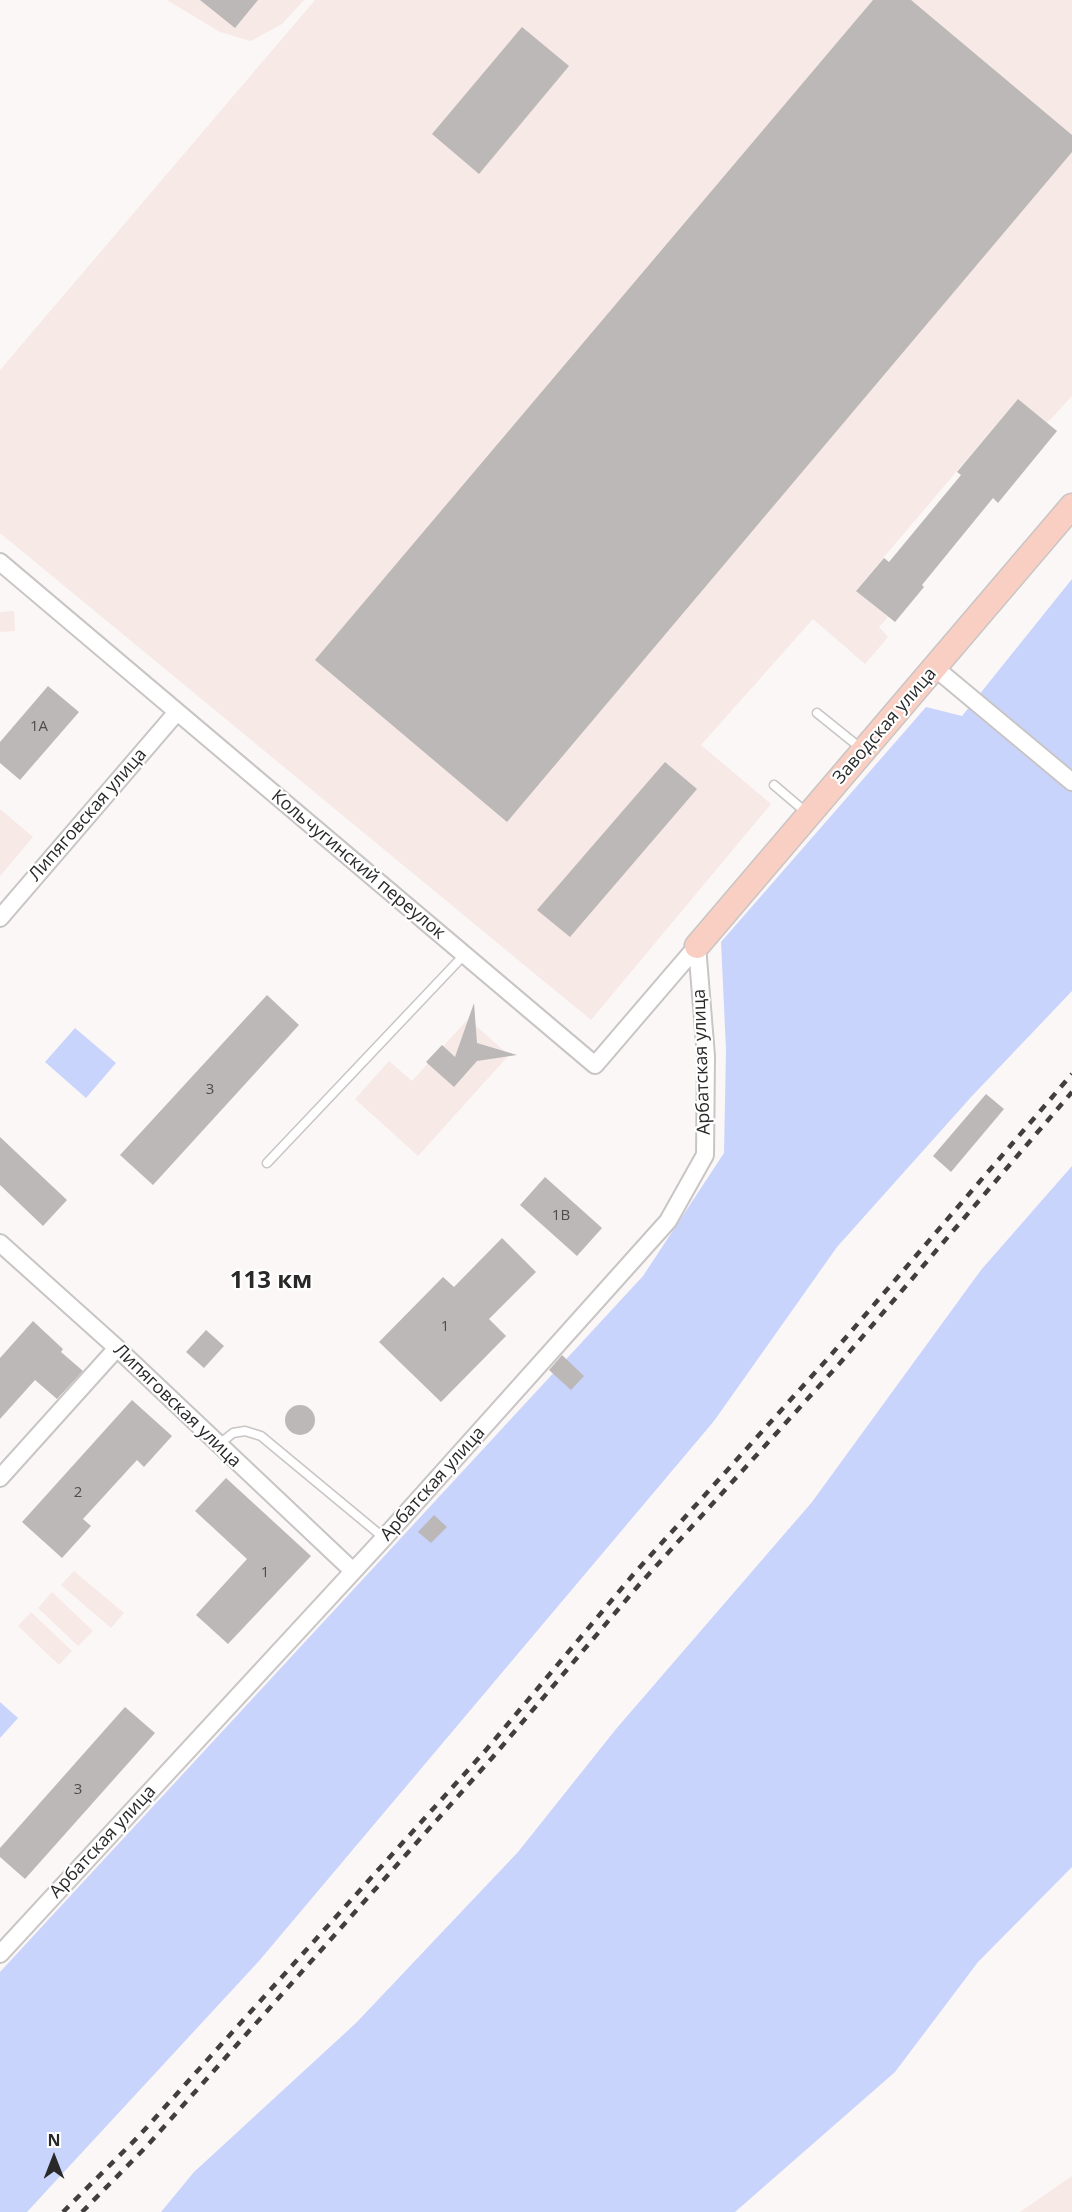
<!DOCTYPE html>
<html>
<head>
<meta charset="utf-8">
<style>
	body { margin:0 }
	#map { position:relative; width:1072px; height:2212px; overflow:hidden; background:#fbf7f6; font-family:"Open Sans",sans-serif }
	canvas { display:block }
	.north { position:absolute; left:24px; top:2128px; width:60px; height:60px; -webkit-text-stroke:4px #fff; paint-order:stroke; rotate:0deg; font-size:16px; font-weight:700; line-height:24px; text-align:center; color:#2a2929 }
	.north::after { content:''; display:block; margin:auto; width:21px; height:27px; background:#2a2929; clip-path:polygon(50% 0,100% 100%,50% 72%,0 100%) }
</style>
</head>
<body>
<div id="map">
<canvas width="1072" height="2212"></canvas>
<div class="north">N</div>
</div>
<script>
const ctx = document.querySelector('canvas').getContext('2d');
ctx.lineJoin = 'round';
function paint(path, color) {
  ctx.fillStyle = color;
  ctx.fill(path, 'evenodd');
}
function shape(rows) {
  const path = new Path2D();
  for (const r of rows) {
    if (r.length === 3) {
      path.moveTo(r[0] + r[2], r[1]);
      path.arc(r[0], r[1], r[2], 0, 2 * Math.PI);
      continue;
    }
    path.moveTo(r[0], r[1]);
    for (let i = 2; i < r.length; i += 2) path.lineTo(r[i], r[i + 1]);
  }
  return path;
}
function trace(path, color, width, dash) {
  ctx.strokeStyle = color;
  ctx.lineWidth = width;
  ctx.lineCap = dash ? 'butt' : 'round';
  ctx.setLineDash(dash || []);
  ctx.stroke(path);
}
function drawText(font, color, halo, rows, align = 'center') {
  ctx.font = font + ' "Open Sans",sans-serif';
  ctx.lineWidth = 4.5;
  ctx.setLineDash([]);
  ctx.textBaseline = 'middle';
  ctx.strokeStyle = halo;
  ctx.fillStyle = color;
  for (const [text, x, y, turn = 0] of rows) {
    ctx.save();
    ctx.translate(x, y);
    ctx.rotate((+turn || 0) * Math.PI / 180);
    ctx.textAlign = isNaN(turn) ? turn : align;
    if (halo) ctx.strokeText(text, 0, 0);
    ctx.fillText(text, 0, 0);
    ctx.restore();
  }
}
paint(shape([
	[167,0,304,0,282,24,251,41,220,32],
	[315,0,1072,0,1072,396,1047,423,1018,399,856,590,888,617,879,627,888,637,865,664,813,619,701,745,771,804,591,1020,0,533,0,370],
	[14,611,15,631,0,632,0,612],
	[0,809,33,837,0,876],
	[468,1019,509,1055,418,1156,355,1099,389,1061,412,1081],
	[74,1571,124,1613,111,1628,61,1585],
	[52,1592,93,1631,78,1646,38,1608],
	[31,1612,72,1651,59,1665,18,1626],
	[1072,2176,1072,2212,1020,2212]
]), '#f6e9e6');
paint(shape([
	[1072,579,1072,991,972,1096,837,1247,714,1421,259,1961,27,2212,0,2212,0,1972,643,1276,724,1153,726,1050,721,942,926,707,962,716],
	[75,1028,116,1063,86,1098,45,1062],
	[1072,1166,1072,1867,978,1962,895,2072,735,2212,161,2212,194,2172,356,2023,518,1852,616,1729,812,1502,981,1270],
	[0,1702,18,1718,0,1738]
]), '#c9d4fd');
paint(shape([
	[200,0,258,0,235,28],
	[873,0,911,0,1072,135,1072,152,507,822,315,660],
	[522,27,569,66,479,174,432,134],
	[1018,399,1057,431,998,503,993,498,922,585,924,587,895,622,856,591,884,558,889,562,961,475,957,472],
	[48,686,79,712,20,780,0,763,0,742],
	[665,762,697,789,570,937,537,910],
	[267,995,299,1025,153,1185,120,1155],
	[474,1003,477,1043,517,1055,477,1061,454,1087,426,1062,442,1045,455,1057],
	[986,1094,1004,1109,951,1172,933,1156],
	[0,1137,67,1200,43,1226,0,1185],
	[545,1177,602,1228,577,1256,520,1205],
	[502,1238,536,1272,489,1319,506,1336,441,1402,379,1342,443,1277,454,1287],
	[33,1321,63,1349,61,1352,83,1371,57,1399,35,1380,0,1419,0,1358],
	[206,1330,224,1346,204,1368,186,1352],
	[562,1355,584,1376,571,1390,549,1370],
	[132,1400,172,1436,144,1467,137,1460,83,1519,91,1526,62,1558,22,1522],
	[300,1420,15],
	[226,1478,311,1556,228,1644,196,1615,247,1559,195,1511],
	[434,1515,447,1527,431,1543,418,1532],
	[125,1707,155,1733,25,1879,0,1857,0,1848]
]), '#bbb8b7');
const lane = shape([
	[817,713,863,750],
	[774,785,808,814],
	[267,1163,464,955],
	[218,1445,233,1433,245,1431,261,1436,384,1538]
]);
const street = shape([
	[0,562,595,1065,697,946],
	[934,667,1072,782],
	[0,918,177,712],
	[0,1243,117,1348,353,1571],
	[0,1478,117,1348],
	[0,1954,384,1538,668,1221,705,1155,706,1056,697,946]
]);
const secondary = shape([
	[697,946,1072,506]
]);
trace(lane, '#c8c5c4', 11);
trace(street, '#c8c5c4', 20);
trace(secondary, '#c8c5c4', 27);
trace(lane, '#fff', 8);
trace(street, '#fff', 16);
trace(secondary, '#f9cfc4', 24);
trace(shape([
	[63,2212,138,2137,486,1750,632,1576,830,1356,1072,1074],
	[82,2212,146,2147,492,1758,638,1586,840,1363,1072,1092]
]), '#403e3e', 4.5, [8, 8]);
drawText('15px', '#4e4d4c', null, [
	["1А",39,727],
	["3",210,1090],
	["1В",561,1216],
	["1",445,1327],
	["2",78,1493],
	["1",265,1573],
	["3",78,1790]
]);
drawText('18px', '#2a2929', '#fff', [
	["Заводская улица",885,726,-49],
	["Липяговская улица",88,815,-49],
	["Кольчугинский переулок",358,865,40],
	["Арбатская улица",702,1062,-92],
	["Липяговская улица",177,1406,44],
	["Арбатская улица",433,1484,-48],
	["Арбатская улица",103,1842,-47]
]);
drawText('bold 24px', '#2a2929', '#fff', [
	["113 км",271,1281]
]);
</script>
</body>
</html>
